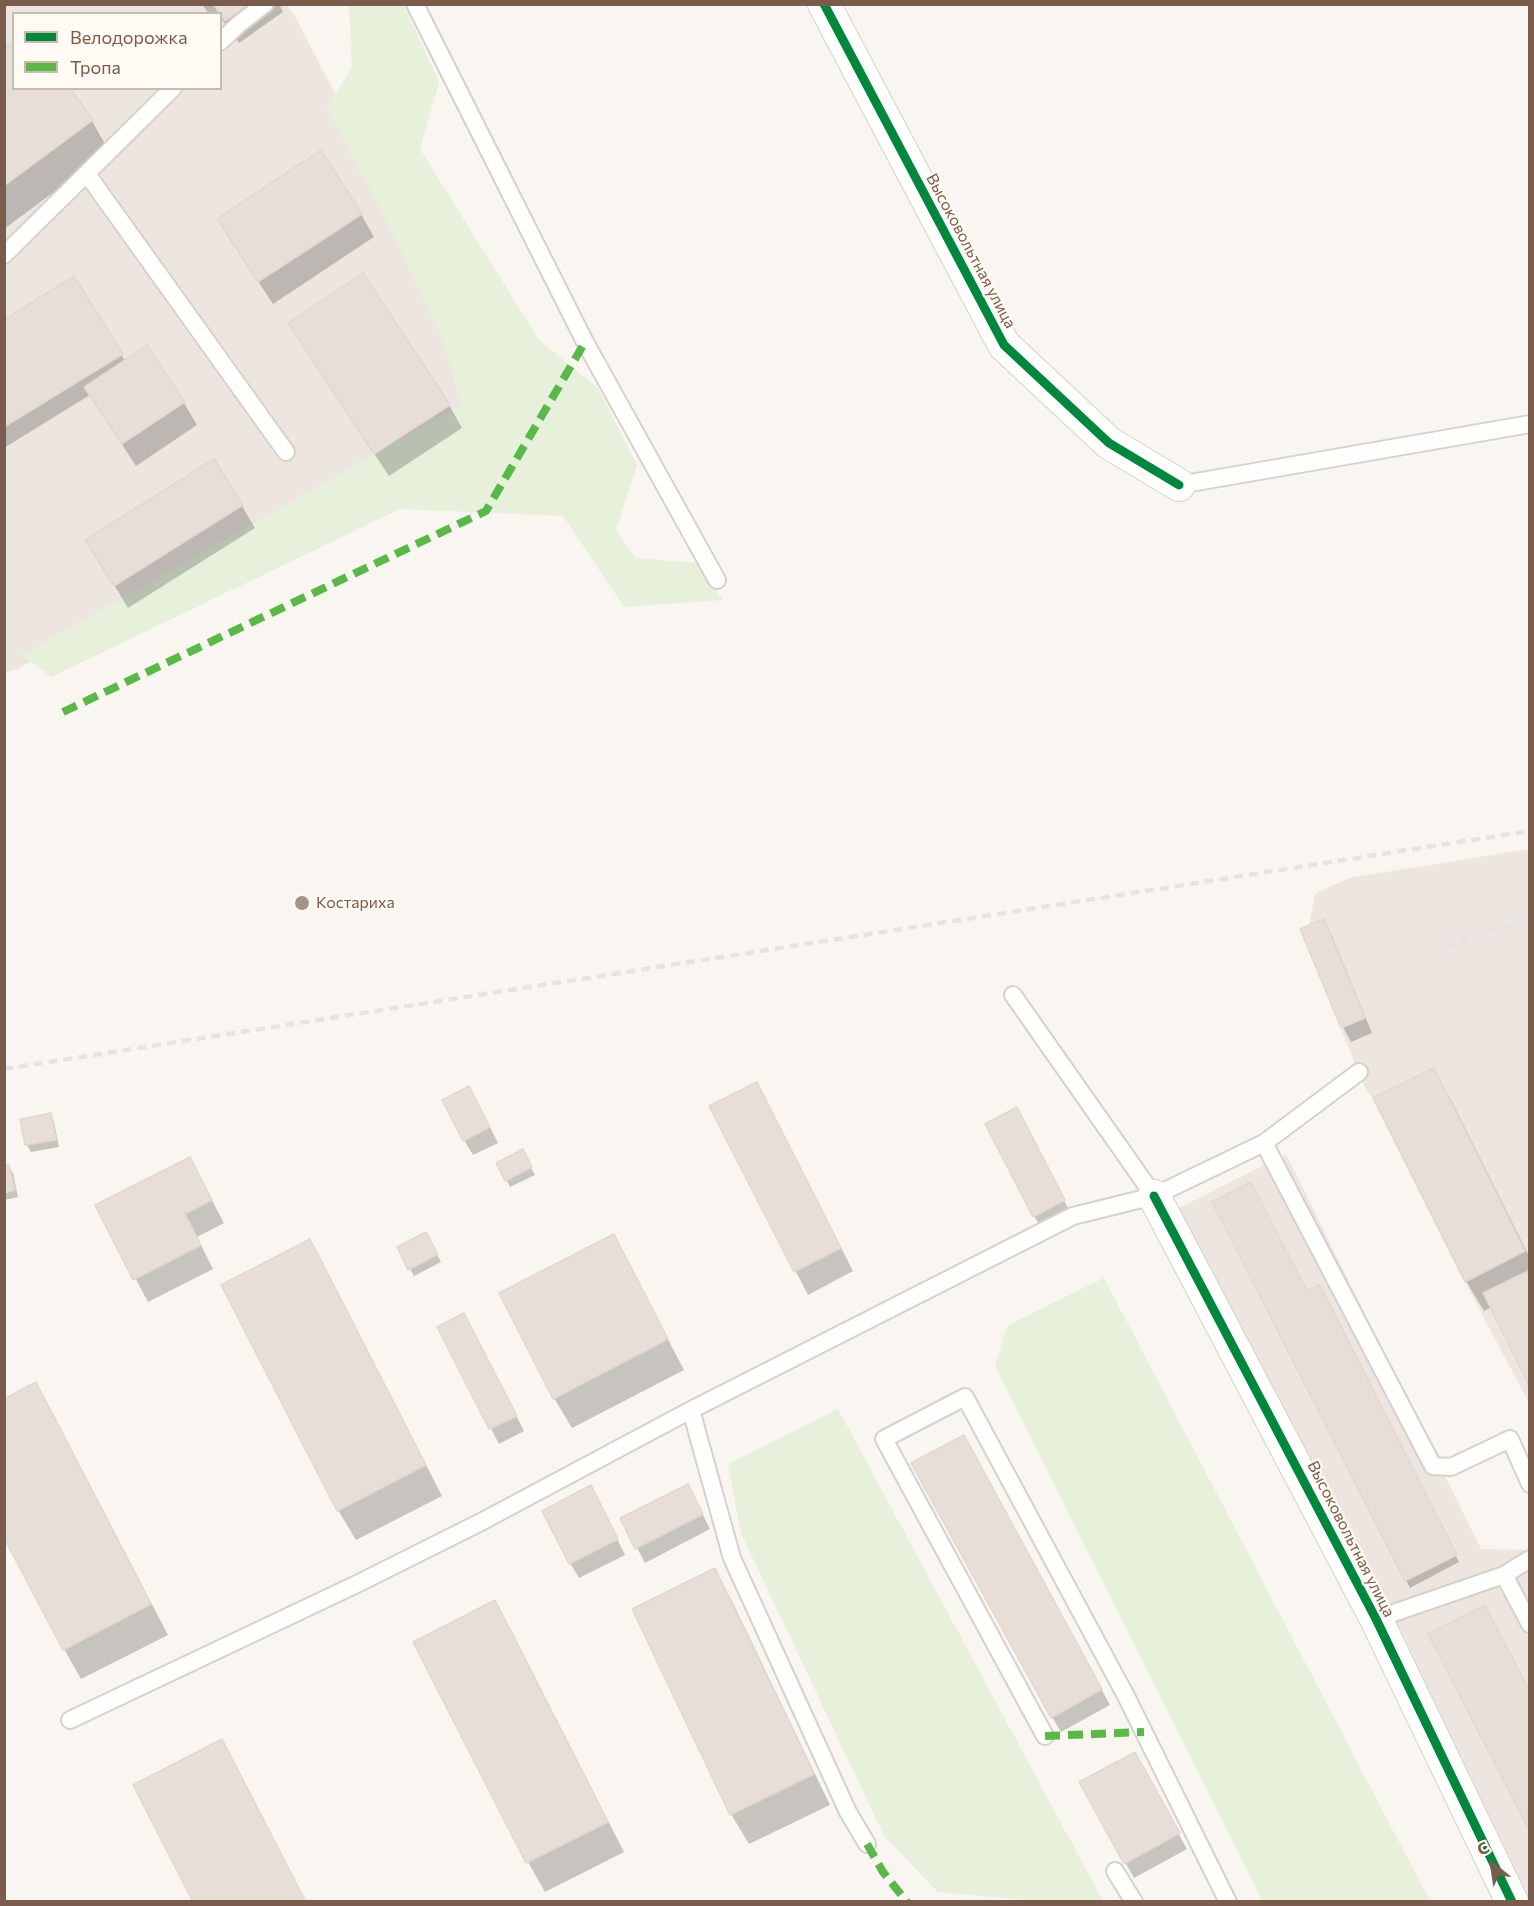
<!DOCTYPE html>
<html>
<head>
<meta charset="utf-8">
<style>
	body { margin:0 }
	#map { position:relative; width:1534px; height:1906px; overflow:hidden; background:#f9f5f0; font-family:Commissioner,sans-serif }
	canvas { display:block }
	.frame { position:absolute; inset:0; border:6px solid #7a5c4d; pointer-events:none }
	.legend { position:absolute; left:12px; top:12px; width:210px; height:78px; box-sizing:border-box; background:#fffaf3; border:2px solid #cabbb1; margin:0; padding:8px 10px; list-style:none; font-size:18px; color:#7a5c4d }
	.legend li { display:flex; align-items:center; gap:12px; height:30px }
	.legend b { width:30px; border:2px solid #cabbb1 }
	.north { position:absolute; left:1462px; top:1834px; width:60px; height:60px; -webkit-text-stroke:4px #fffaf3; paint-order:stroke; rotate:330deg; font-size:16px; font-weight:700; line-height:24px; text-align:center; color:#7a5c4d }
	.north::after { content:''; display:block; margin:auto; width:21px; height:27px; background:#7a5c4d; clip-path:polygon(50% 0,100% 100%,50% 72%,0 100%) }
</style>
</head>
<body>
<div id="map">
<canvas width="1534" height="1906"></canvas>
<div class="frame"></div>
<ul class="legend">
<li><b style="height:8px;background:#00873e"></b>Велодорожка</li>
<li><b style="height:8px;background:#58b947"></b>Тропа</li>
</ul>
<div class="north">С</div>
</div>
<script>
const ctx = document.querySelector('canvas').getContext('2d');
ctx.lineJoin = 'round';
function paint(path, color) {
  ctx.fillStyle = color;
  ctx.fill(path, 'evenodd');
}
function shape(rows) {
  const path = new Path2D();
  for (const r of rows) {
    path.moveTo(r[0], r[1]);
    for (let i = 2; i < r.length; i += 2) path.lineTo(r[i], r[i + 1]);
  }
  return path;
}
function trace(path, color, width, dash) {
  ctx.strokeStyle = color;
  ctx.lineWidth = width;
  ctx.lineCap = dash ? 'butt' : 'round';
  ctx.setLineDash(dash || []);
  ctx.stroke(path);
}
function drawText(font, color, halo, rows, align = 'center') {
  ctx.font = font + ' Commissioner,sans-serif';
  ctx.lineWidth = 4.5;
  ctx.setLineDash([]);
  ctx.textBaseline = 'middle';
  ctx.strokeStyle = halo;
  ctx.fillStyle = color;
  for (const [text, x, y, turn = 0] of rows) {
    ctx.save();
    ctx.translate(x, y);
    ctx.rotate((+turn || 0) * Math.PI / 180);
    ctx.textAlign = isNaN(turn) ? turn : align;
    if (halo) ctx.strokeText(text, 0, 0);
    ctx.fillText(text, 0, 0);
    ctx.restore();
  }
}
paint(shape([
	[5,5,287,5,297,20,495,404,16,670,5,672],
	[14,14,220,14,220,88,14,88],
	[1529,849,1529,1403,1465,1282,1373,1098,1366,1090,1300,929,1309,925,1315,894,1349,878],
	[1286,1154,1481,1549,1529,1550,1529,1901,1525,1901,1179,1208]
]), '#ede5e0');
paint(shape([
	[349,5,404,5,439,82,420,149,539,340,598,388,637,465,616,530,635,558,696,563,723,600,624,607,563,516,400,509,51,677,22,655,461,405,443,341,386,220,326,107,352,68],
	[1104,1278,1430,1901,1262,1901,995,1366,1007,1326],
	[838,1409,1103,1901,1038,1901,938,1892,884,1836,741,1533,728,1464]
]), '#e7f0db');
paint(shape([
	[202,4,279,4,283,12,239,43,220,17,220,14,209,14],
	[4,50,14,88,68,88,92,121,109,151,4,229],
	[361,214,374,237,273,304,232,242],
	[74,278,125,361,184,403,197,425,136,466,90,395,4,448,4,322],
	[290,323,449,405,462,428,389,476,303,346],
	[242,506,255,528,128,608,101,563],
	[1324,921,1332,936,1372,1033,1351,1042,1343,1027],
	[1433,1070,1451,1100,1530,1258,1530,1384,1492,1307,1484,1311,1466,1281],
	[478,1103,498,1143,473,1155,464,1140],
	[711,1107,769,1107,853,1271,808,1295],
	[50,1115,54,1122,59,1147,31,1152,27,1145,22,1120],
	[1025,1124,1072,1216,1043,1231,1034,1216],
	[522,1151,535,1175,510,1187,498,1163],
	[190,1159,224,1223,197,1237,213,1269,148,1302,97,1206],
	[8,1166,13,1173,18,1197,4,1200,4,1167],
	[1214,1202,1306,1293,1323,1294,1459,1562,1410,1588],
	[426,1234,441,1262,414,1276,410,1269],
	[614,1236,684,1370,572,1428,554,1398],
	[310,1241,327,1272,442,1496,356,1540,338,1510],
	[439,1327,473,1330,524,1431,499,1444],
	[36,1384,53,1414,168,1635,81,1679,64,1649],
	[972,1452,1110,1705,1061,1732,1052,1717],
	[696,1501,710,1529,645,1563,637,1548],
	[599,1502,625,1555,579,1578,570,1563],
	[715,1570,732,1601,830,1805,749,1844,731,1814],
	[494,1602,512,1632,624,1852,545,1892,528,1862,415,1642],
	[221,1741,239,1771,306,1902,195,1902],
	[1134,1754,1187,1849,1134,1878,1081,1783]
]), '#0003');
const building = shape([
	[213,4,248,4,225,21,213,4],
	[14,42,14,88,70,88,93,120,4,186,4,48,14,42],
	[321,150,362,214,258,282,217,219,321,150],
	[363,273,450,405,374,454,288,323,363,273],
	[74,276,123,354,4,427,4,320,74,276],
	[147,345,185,402,122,444,84,387,147,345],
	[214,459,243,505,114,586,85,540,214,459],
	[1324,919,1365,1018,1341,1028,1300,929,1324,919],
	[1434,1068,1525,1251,1465,1282,1373,1098,1434,1068],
	[757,1082,841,1248,794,1272,709,1106,757,1082],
	[469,1086,490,1127,463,1141,442,1100,469,1086],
	[1017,1107,1065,1200,1033,1217,985,1124,1017,1107],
	[51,1113,56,1140,25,1145,20,1119,51,1113],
	[523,1149,532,1167,505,1181,496,1163,523,1149],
	[190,1157,212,1200,185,1214,201,1245,133,1280,95,1205,190,1157],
	[4,1165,9,1165,15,1190,4,1193,4,1165],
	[1251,1182,1307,1291,1320,1285,1457,1555,1405,1581,1212,1202,1251,1182],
	[426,1232,438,1254,408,1270,397,1247,426,1232],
	[614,1234,668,1339,553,1399,499,1293,614,1234],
	[310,1239,426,1465,337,1511,221,1285,310,1239],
	[1530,1270,1530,1387,1483,1293,1530,1270],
	[464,1313,517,1416,489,1429,437,1327,464,1313],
	[36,1382,151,1604,63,1650,4,1538,4,1399,36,1382],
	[964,1435,1102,1689,1051,1718,911,1463,964,1435],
	[688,1484,703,1514,635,1549,620,1518,688,1484],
	[591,1485,618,1539,569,1564,542,1511,591,1485],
	[715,1568,814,1774,730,1815,632,1609,715,1568],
	[495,1600,608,1822,526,1863,413,1642,495,1600],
	[1485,1605,1530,1692,1530,1832,1428,1634,1485,1605],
	[222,1739,306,1902,193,1902,133,1785,222,1739],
	[1135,1752,1180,1833,1124,1864,1079,1782,1135,1752]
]);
paint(building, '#e6ded7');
trace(building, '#e2d8d2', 1.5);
const service = shape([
	[415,4,585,342,717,580],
	[220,42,239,24,265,4],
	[87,174,286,452],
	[4,255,173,88],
	[1179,485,1530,424],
	[1013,995,1154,1196],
	[1264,1143,1433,1466,1451,1467,1510,1439,1530,1484],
	[691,1410,732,1558,848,1812,867,1844],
	[1504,1575,1530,1624],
	[1376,1619,1504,1575,1530,1559],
	[70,1720,359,1583,481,1522,691,1410,1073,1216,1154,1196,1264,1143,1359,1072],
	[1045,1736,884,1439,965,1397,1126,1696,1228,1902],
	[1115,1871,1134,1902]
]);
const minor = shape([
	[824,4,1004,345,1109,443,1179,485],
	[1154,1196,1376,1619,1512,1902]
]);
trace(service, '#d7d1cb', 20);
trace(minor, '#d7d1cb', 34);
trace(service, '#fefefd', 16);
trace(minor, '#fefefd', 32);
trace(shape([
	[1446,946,1530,918],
	[4,1069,1530,831]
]), '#e6e3e7', 4.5, [9, 6]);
trace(shape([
	[63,712,486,511,585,342],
	[1045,1736,1144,1732],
	[867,1844,883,1872,907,1902]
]), '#58b947', 8, [15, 8]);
trace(shape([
	[824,4,1004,345,1109,443,1179,485],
	[1154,1196,1376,1619,1512,1902]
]), '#00873e', 9);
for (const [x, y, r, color] of [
	[302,903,8,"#a69286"]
]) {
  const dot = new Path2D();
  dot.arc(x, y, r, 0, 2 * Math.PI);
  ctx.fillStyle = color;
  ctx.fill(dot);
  trace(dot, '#fffaf3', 2);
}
drawText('16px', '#7a5c4d', '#fffaf3', [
	["Высоковольтная улица",971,251,62],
	["Высоковольтная улица",1351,1539,63]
]);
drawText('16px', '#7a5c4d', '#fffaf3', [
	["Костариха",316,903]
], 'left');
</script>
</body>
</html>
